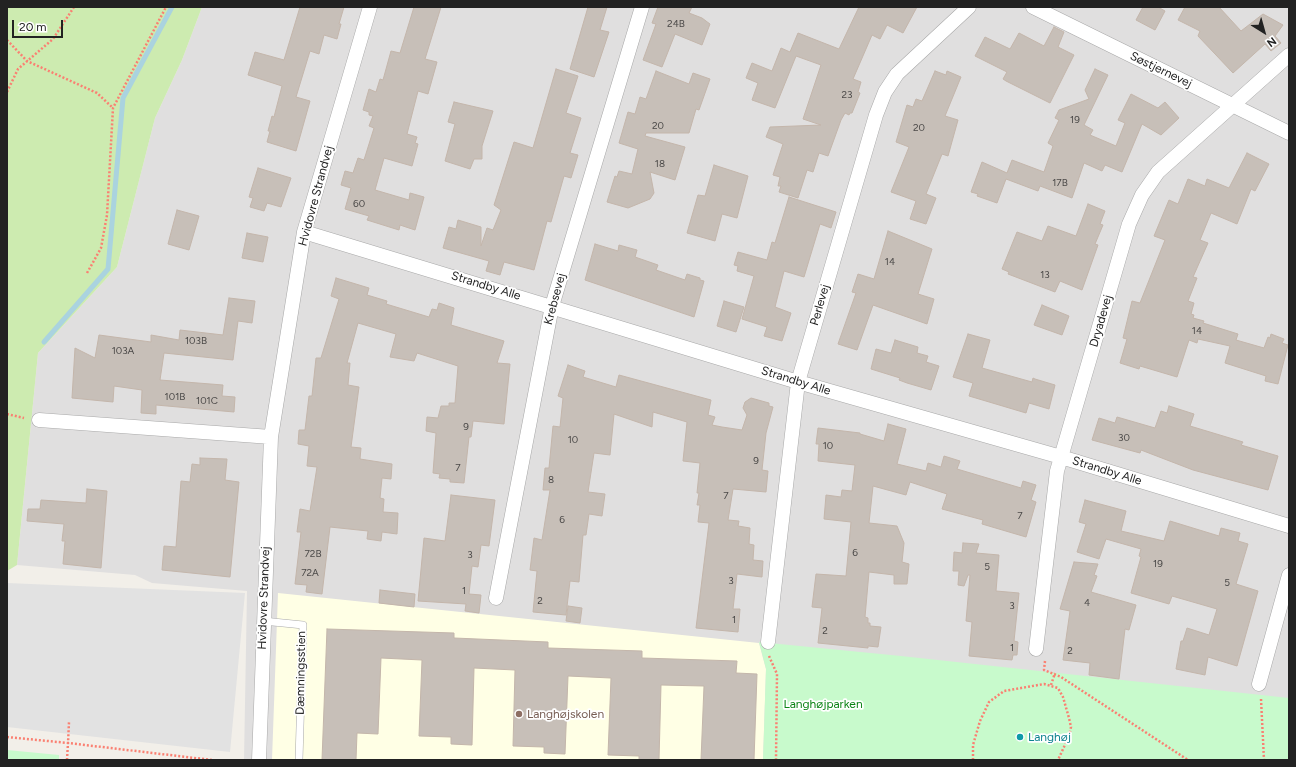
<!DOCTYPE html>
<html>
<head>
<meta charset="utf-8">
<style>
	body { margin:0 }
	#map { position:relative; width:1296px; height:767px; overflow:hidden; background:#f2efe9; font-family:Figtree,sans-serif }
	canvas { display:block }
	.frame { position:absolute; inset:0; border:8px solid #222; pointer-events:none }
	.north { position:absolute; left:1244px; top:12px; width:40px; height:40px; -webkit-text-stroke:3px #fff; paint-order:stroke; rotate:143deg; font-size:11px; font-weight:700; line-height:16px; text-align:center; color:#222 }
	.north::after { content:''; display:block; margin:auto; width:14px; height:18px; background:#222; clip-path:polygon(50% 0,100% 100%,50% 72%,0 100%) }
	.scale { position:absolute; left:12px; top:20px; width:51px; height:18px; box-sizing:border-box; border:2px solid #222; border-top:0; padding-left:5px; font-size:12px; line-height:14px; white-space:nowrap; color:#222; -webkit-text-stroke:3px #fff; paint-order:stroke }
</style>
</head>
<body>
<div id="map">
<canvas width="1296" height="767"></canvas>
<div class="frame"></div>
<div class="north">N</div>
<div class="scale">20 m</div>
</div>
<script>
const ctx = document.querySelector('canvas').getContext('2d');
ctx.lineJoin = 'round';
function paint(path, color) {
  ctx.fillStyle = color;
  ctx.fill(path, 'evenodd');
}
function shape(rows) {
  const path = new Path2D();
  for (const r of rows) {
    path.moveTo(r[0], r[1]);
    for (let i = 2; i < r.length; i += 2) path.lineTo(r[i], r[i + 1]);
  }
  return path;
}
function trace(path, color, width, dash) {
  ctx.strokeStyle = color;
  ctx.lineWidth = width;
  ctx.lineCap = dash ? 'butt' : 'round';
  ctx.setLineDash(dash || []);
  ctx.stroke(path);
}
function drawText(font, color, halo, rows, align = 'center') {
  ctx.font = font + ' Figtree,sans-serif';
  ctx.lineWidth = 3.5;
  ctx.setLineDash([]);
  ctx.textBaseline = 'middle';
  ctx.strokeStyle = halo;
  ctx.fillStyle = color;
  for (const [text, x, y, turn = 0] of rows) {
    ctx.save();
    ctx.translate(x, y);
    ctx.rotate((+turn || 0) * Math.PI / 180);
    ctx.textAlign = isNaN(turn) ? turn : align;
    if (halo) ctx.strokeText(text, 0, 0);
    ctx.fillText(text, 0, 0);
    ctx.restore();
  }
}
paint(shape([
	[202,7,1289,7,1289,760,244,760,247,591,152,583,135,575,17,565,38,353,117,267,155,118,182,60]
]), '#e0dfdf');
paint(shape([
	[278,593,759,643,766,669,763,760,272,760]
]), '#ffffe5');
paint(shape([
	[7,7,202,7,182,60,155,118,117,267,38,353,17,565,7,571]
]), '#cdebb0');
paint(shape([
	[759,642,901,656,1289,698,1289,760,763,760,766,669],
	[7,750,59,755,59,760,7,760]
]), '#c8facc');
paint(shape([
	[7,583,245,593,230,752,7,727]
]), '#e2e2e2');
trace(shape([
	[44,342,108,269,123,98,172,7]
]), '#aad3df', 5);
const building = shape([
	[300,7,344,7,339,24,341,24,337,39,324,35,319,54,310,51,296,97,310,101,296,151,267,142,270,131,268,131,272,116,274,117,282,86,248,75,255,52,284,60,300,7],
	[414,7,441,7,425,59,437,62,428,94,418,91,407,134,417,137,415,143,418,144,412,166,384,158,375,190,409,200,410,193,424,197,415,230,400,225,399,230,367,220,369,216,345,209,351,188,341,185,345,171,353,173,358,158,364,160,374,128,369,126,373,116,369,115,369,112,363,110,369,89,376,92,380,79,383,80,391,51,400,53,414,7],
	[588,7,607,7,600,30,609,32,594,77,570,69,588,7],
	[658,7,692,7,689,13,702,18,710,24,702,45,675,34,662,67,643,60,656,24,652,23,658,7],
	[859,7,917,7,903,33,887,25,880,39,872,35,853,79,861,82,858,92,860,93,852,113,850,113,849,115,845,113,841,120,828,156,819,153,813,172,807,170,798,198,779,192,781,186,778,186,780,177,773,175,783,144,766,137,770,127,821,125,803,119,821,65,796,56,775,108,752,100,758,83,746,78,752,63,772,71,781,48,790,52,798,33,839,49,859,7],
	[1143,7,1158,7,1165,11,1155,30,1136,20,1143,7],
	[1185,7,1219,7,1241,31,1263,14,1283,25,1275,36,1281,43,1271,51,1265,44,1233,73,1198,36,1200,31,1178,20,1185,7],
	[1054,27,1064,32,1058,47,1074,55,1050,103,1006,81,1003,79,1007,72,975,56,985,37,1010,49,1019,33,1044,46,1054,27],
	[556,69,578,76,566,113,581,118,570,153,578,155,571,178,564,176,551,222,547,221,534,270,504,262,500,275,486,271,489,261,443,248,449,227,456,229,458,220,481,227,481,246,487,228,493,230,501,210,494,205,514,142,533,148,556,69],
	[1095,69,1108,75,1084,125,1093,130,1090,135,1116,146,1125,123,1118,120,1131,94,1158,108,1165,102,1179,118,1161,135,1142,124,1122,172,1105,165,1102,171,1084,163,1072,198,1040,186,1038,191,1006,179,997,203,977,196,978,194,971,192,982,162,1007,173,1012,160,1044,172,1053,146,1048,143,1059,120,1055,118,1059,110,1089,99,1085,90,1095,69],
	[656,71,689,84,693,73,710,79,699,110,696,109,689,133,646,133,645,136,685,147,675,180,650,172,654,193,650,199,628,208,607,202,615,176,617,177,619,171,632,174,638,149,619,143,628,112,635,114,640,97,646,99,656,71],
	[935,71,946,75,947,71,961,77,945,116,958,120,948,156,942,154,926,194,936,198,926,224,910,219,916,201,891,192,909,147,896,142,907,105,913,107,916,99,922,101,935,71],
	[454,102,493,111,482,146,482,159,474,159,470,169,445,161,455,124,448,122,454,102],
	[1247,153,1269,164,1255,191,1251,189,1237,224,1211,213,1200,240,1208,243,1193,277,1197,278,1188,301,1194,303,1191,314,1194,315,1193,318,1204,321,1203,323,1238,334,1236,340,1264,348,1268,337,1270,338,1271,334,1284,339,1282,343,1288,345,1278,384,1265,381,1266,376,1225,363,1230,346,1198,339,1197,343,1189,340,1177,377,1140,366,1139,369,1120,363,1127,339,1123,338,1132,301,1140,303,1165,240,1154,236,1169,200,1178,204,1188,179,1205,186,1207,179,1229,188,1247,153],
	[714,165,748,176,737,218,722,214,715,241,687,233,698,195,705,196,714,165],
	[258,168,291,178,281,207,267,203,264,211,250,207,253,198,249,197,258,168],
	[789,197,836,212,831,228,820,224,804,277,784,271,775,307,791,313,782,341,764,336,767,327,742,319,754,276,737,271,738,266,734,265,738,252,767,260,772,242,775,243,789,197],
	[1088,204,1105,211,1100,224,1103,225,1095,244,1098,245,1082,290,1060,281,1055,292,1008,274,1009,272,1002,269,1017,232,1042,241,1048,226,1076,236,1088,204],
	[177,210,199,216,189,250,168,244,177,210],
	[888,231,932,249,918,294,934,299,927,324,873,305,857,350,838,344,856,293,852,292,858,274,874,279,888,231],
	[247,233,268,237,263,262,242,258,247,233],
	[595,244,618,251,619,245,637,250,635,257,658,265,656,270,685,280,687,274,700,278,700,280,704,281,694,317,585,280,595,244],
	[336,278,369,288,367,295,387,301,386,304,429,317,432,309,437,310,439,303,454,308,451,325,504,341,497,363,510,364,504,424,473,421,471,437,469,437,464,483,450,482,450,479,439,478,440,474,433,473,436,433,426,431,427,417,438,418,441,406,449,406,449,403,455,403,458,366,417,353,414,361,390,357,396,334,358,323,347,363,350,363,348,385,359,387,351,447,361,448,360,459,392,464,391,479,382,478,380,498,384,499,383,512,398,513,397,534,382,532,381,541,367,539,368,531,330,527,322,594,306,592,307,585,295,584,301,532,297,532,300,509,310,511,317,467,307,466,309,446,298,444,299,430,305,430,309,396,312,396,316,358,321,358,339,299,331,296,336,278],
	[229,298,255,301,252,323,238,321,233,360,164,353,160,380,223,385,222,396,235,397,234,412,156,405,156,414,141,413,142,390,114,386,113,402,72,398,75,348,95,358,99,335,151,342,151,335,179,340,180,330,223,335,229,298],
	[724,301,744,307,736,332,717,326,724,301],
	[1042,305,1069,316,1062,335,1034,325,1042,305],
	[968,334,990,340,982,368,1032,382,1033,378,1035,379,1055,385,1049,409,1029,403,1026,413,969,396,973,383,953,377,968,334],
	[895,340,918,347,917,353,928,356,926,362,939,366,931,390,907,383,899,380,900,378,871,369,876,349,891,353,895,340],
	[568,365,585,371,583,377,616,387,619,375,711,400,708,415,715,417,712,425,722,427,742,430,747,415,743,408,745,402,751,398,769,403,769,406,773,407,766,433,762,470,768,471,766,492,733,489,728,520,739,521,738,526,750,528,749,544,754,545,753,560,763,561,762,577,737,574,733,609,740,609,738,632,696,628,709,523,698,522,700,505,697,505,699,493,697,493,700,463,683,461,687,422,653,412,652,427,614,414,610,455,594,453,588,492,605,494,602,516,589,514,586,535,583,535,579,582,570,581,566,615,533,612,537,571,530,570,534,538,542,540,550,490,543,490,545,468,549,468,553,426,560,427,563,398,558,396,568,365],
	[1169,406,1194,414,1190,426,1243,442,1241,445,1278,456,1268,490,1193,470,1141,450,1140,453,1092,440,1099,418,1115,423,1117,417,1155,428,1161,411,1167,413,1169,406],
	[888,424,906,429,897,464,926,471,928,463,941,467,944,456,960,461,957,469,1021,488,1023,481,1036,485,1031,500,1036,502,1026,537,982,524,983,520,942,509,947,494,910,482,906,495,873,486,869,523,897,526,904,543,902,562,909,564,907,584,894,584,894,575,869,572,865,617,868,618,868,623,870,623,870,626,881,627,878,647,868,646,868,648,818,643,822,608,812,607,816,574,846,576,851,522,824,519,826,495,841,497,842,490,852,491,855,465,818,461,819,444,816,444,818,428,860,433,860,434,884,441,888,424],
	[200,458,227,459,225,480,239,482,230,577,162,570,164,546,176,547,181,481,190,482,192,464,200,465,200,458],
	[87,489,107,491,101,568,63,564,65,541,62,541,64,524,27,521,28,509,40,509,41,500,86,503,87,489],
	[451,495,495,500,489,546,481,545,478,567,472,566,469,594,481,595,479,613,465,611,466,604,418,601,424,538,445,541,451,495],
	[1085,500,1126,511,1121,531,1164,541,1170,521,1219,536,1221,528,1240,533,1238,541,1248,544,1236,584,1258,591,1237,666,1208,657,1205,675,1176,669,1181,641,1183,641,1187,628,1209,635,1217,609,1172,596,1169,604,1131,593,1141,557,1139,556,1141,549,1106,539,1099,559,1077,552,1086,524,1079,522,1085,500],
	[963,543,979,544,976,553,999,555,996,591,1019,593,1014,641,1018,642,1017,655,1013,655,1012,660,969,656,972,622,966,621,970,575,968,575,964,586,958,585,959,571,953,571,954,552,962,553,963,543],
	[1074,562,1098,564,1094,575,1097,576,1091,592,1136,605,1129,630,1125,629,1119,679,1089,675,1090,663,1063,660,1070,611,1060,609,1074,562],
	[380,590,415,594,414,607,379,603,380,590],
	[568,606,582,608,580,623,566,621,568,606],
	[327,629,454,633,454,638,548,642,548,648,642,651,642,658,737,661,736,673,757,674,754,760,701,760,704,686,661,685,659,760,639,760,639,756,608,755,611,678,568,676,565,754,544,753,544,747,513,746,515,670,474,668,472,745,451,744,451,737,419,736,422,660,381,658,378,734,357,733,356,760,322,760,327,629]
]);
paint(building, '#c7bfb8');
trace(building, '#c4b6ab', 1);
const service = shape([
	[263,621,303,625,299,760]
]);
const minor = shape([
	[1033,7,1289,133],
	[304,232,798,382,1061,457,1289,526],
	[39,420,271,437],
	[496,598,552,306,642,7],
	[768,642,798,382,876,115,885,92,897,74,969,7],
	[1036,649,1057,471,1129,224,1142,195,1158,172,1289,55],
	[1259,684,1289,575],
	[259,760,271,437,304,232,370,7]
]);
trace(service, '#a9a9a9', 8);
trace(minor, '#a9a9a9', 15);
trace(shape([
	[7,40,27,61,97,93,113,108],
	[7,92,18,69,53,39,74,7],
	[87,273,101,248,107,215,113,108,166,7],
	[7,414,24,418],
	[769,656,777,674,776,760],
	[1045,661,1044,670,1061,677,1188,760],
	[1051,685,1055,673],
	[1261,699,1264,760],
	[7,737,68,743,69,722],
	[67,760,68,743,212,760],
	[973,760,973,745,980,721,989,702,1004,691,1044,684,1058,688,1063,697,1069,718,1071,727,1069,736,1058,760]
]), '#fa8072', 2.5, [2, 2]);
trace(service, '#fff', 7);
trace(minor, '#fff', 14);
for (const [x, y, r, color] of [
	[519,714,4,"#8d6e63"],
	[1020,737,4,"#0f9aa8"]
]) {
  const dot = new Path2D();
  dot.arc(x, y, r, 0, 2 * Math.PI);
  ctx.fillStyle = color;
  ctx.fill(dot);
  trace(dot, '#fff', 1.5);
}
drawText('10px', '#4b4948', null, [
	["24B",676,24],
	["23",847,95],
	["19",1075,120],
	["20",658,126],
	["20",919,128],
	["18",660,164],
	["17B",1060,183],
	["60",359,204],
	["14",890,262],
	["13",1045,275],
	["14",1197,331],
	["103B",196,341],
	["103A",123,351],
	["101B",175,397],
	["101C",207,401],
	["9",466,427],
	["30",1124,438],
	["10",573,440],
	["10",828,446],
	["9",756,461],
	["7",458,468],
	["8",551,480],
	["7",726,496],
	["7",1020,516],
	["6",562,520],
	["6",855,553],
	["72B",313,554],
	["3",470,555],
	["19",1158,564],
	["5",987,567],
	["72A",310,573],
	["3",731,581],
	["5",1227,583],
	["1",464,591],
	["2",540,601],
	["4",1087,603],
	["3",1012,606],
	["1",734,620],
	["2",825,631],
	["1",1012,648],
	["2",1070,651]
]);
drawText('12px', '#222', '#fff', [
	["Søstjernevej",1161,70,26],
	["Hvidovre Strandvej",316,196,-75],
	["Strandby Alle",486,286,17],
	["Krebsevej",555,299,-75],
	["Perlevej",820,305,-74],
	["Dryadevej",1101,321,-74],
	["Strandby Alle",796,381,17],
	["Strandby Alle",1107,471,17],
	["Hvidovre Strandvej",264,598,-88],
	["Dæmningsstien",301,673,-89]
]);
drawText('12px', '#0c8416', '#fff', [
	["Langhøjparken",823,704]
]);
drawText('12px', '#785e54', '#fff', [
	["Langhøjskolen",527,714]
], 'left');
drawText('12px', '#0d838f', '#fff', [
	["Langhøj",1028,737]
], 'left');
</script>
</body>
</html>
